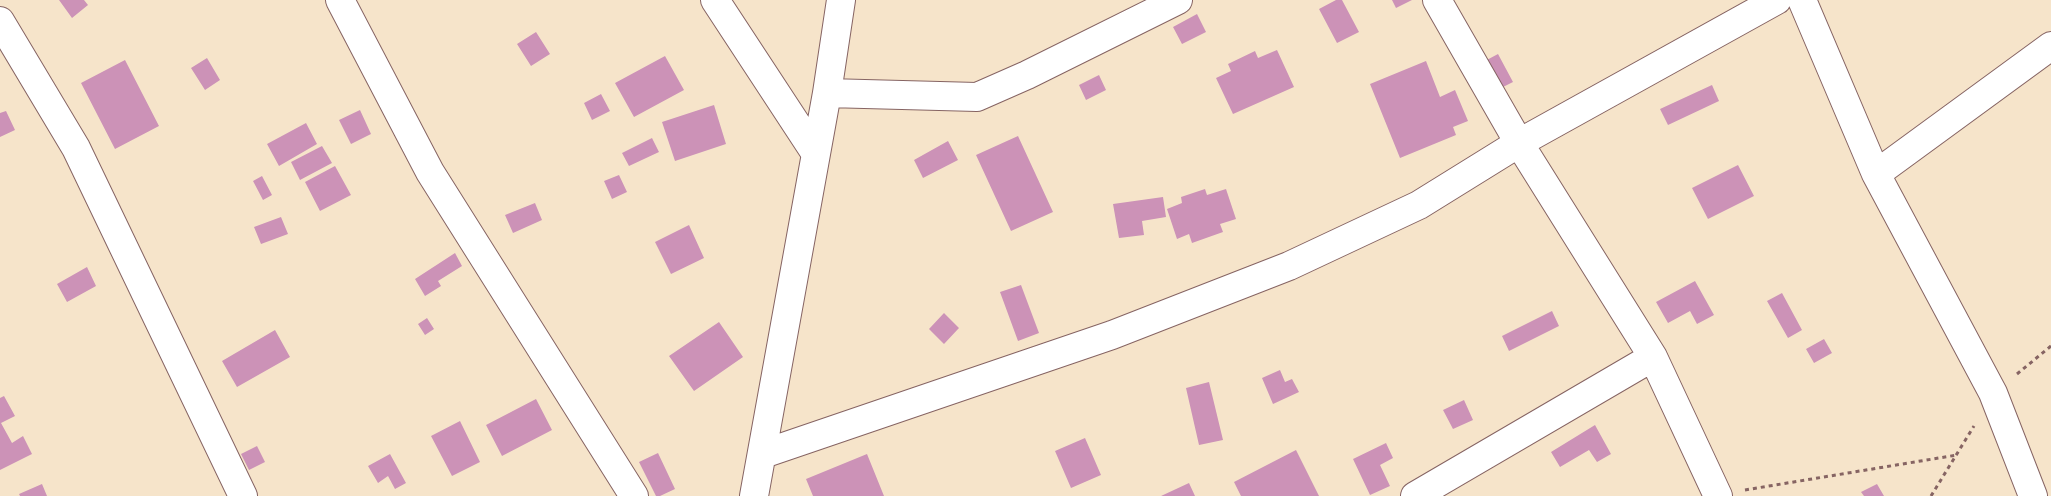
<!DOCTYPE html>
<html>
<head>
<meta charset="utf-8">
<style>
	body { margin:0 }
	canvas { display:block; background:#f6e4ca }
</style>
</head>
<body>
<canvas width="2051" height="496"></canvas>
<script>
const ctx = document.querySelector('canvas').getContext('2d');
ctx.lineJoin = 'round';
function paint(path, color) {
  ctx.fillStyle = color;
  ctx.fill(path, 'evenodd');
}
function shape(rows) {
  const path = new Path2D();
  for (const r of rows) {
    path.moveTo(r[0], r[1]);
    for (let i = 2; i < r.length; i += 2) path.lineTo(r[i], r[i + 1]);
  }
  return path;
}
function trace(path, color, width, dash) {
  ctx.strokeStyle = color;
  ctx.lineWidth = width;
  ctx.lineCap = dash ? 'butt' : 'round';
  ctx.setLineDash(dash || []);
  ctx.stroke(path);
}
paint(shape([
	[59,0,84,0,88,5,72,18],
	[1336,0,1342,0,1359,32,1337,43,1319,9],
	[1392,0,1412,0,1396,8],
	[1197,14,1206,32,1182,44,1173,27],
	[536,32,550,54,531,66,517,44],
	[1277,50,1294,87,1233,114,1216,78,1231,71,1228,64,1255,51,1258,58],
	[1498,54,1513,82,1497,90,1483,62],
	[665,56,684,90,634,117,615,83],
	[207,58,220,80,205,90,191,68],
	[125,60,159,126,115,149,81,83],
	[1426,61,1440,97,1455,90,1468,121,1453,127,1456,135,1400,158,1370,84],
	[1099,75,1106,90,1086,100,1079,85],
	[1712,85,1719,101,1668,125,1660,109],
	[601,94,610,111,592,120,584,103],
	[714,105,726,144,675,161,662,122],
	[360,110,371,134,351,144,339,120],
	[6,111,15,130,0,137,0,113],
	[306,123,317,144,279,166,267,144],
	[1018,136,1053,212,1011,231,976,155],
	[652,138,659,152,629,166,622,153],
	[948,141,958,160,923,178,914,160],
	[322,146,332,163,300,180,291,162],
	[1738,165,1754,196,1708,219,1692,188],
	[335,166,351,195,320,211,305,182],
	[619,175,627,192,612,199,604,181],
	[262,176,272,195,263,200,253,181],
	[1205,189,1207,195,1226,189,1236,219,1220,224,1223,232,1192,243,1189,234,1177,239,1167,209,1182,203,1181,197],
	[1163,197,1166,217,1142,221,1144,235,1119,238,1113,204],
	[535,203,542,220,513,233,505,215],
	[281,217,288,234,261,244,254,227],
	[689,225,704,258,671,274,655,242],
	[455,253,462,266,438,281,441,286,425,296,415,279],
	[87,267,96,286,67,302,57,284],
	[1695,281,1714,315,1697,324,1690,311,1668,323,1656,302],
	[1021,285,1039,333,1018,341,1000,292],
	[1782,293,1802,330,1788,338,1767,301],
	[1552,311,1559,326,1509,351,1502,336],
	[944,313,959,328,944,344,929,329],
	[427,318,434,329,425,335,418,324],
	[719,322,743,357,694,391,669,356],
	[275,330,290,357,237,387,222,361],
	[1824,339,1832,353,1814,363,1806,349],
	[1280,370,1285,382,1292,379,1299,392,1273,404,1262,378],
	[1209,382,1223,440,1199,445,1186,388],
	[4,396,15,416,1,423,12,443,23,436,32,454,0,470,0,398],
	[536,399,552,430,502,456,486,425],
	[1464,400,1473,420,1453,429,1443,410],
	[460,421,480,462,452,476,431,436],
	[1595,425,1611,454,1597,462,1589,450,1560,467,1551,452],
	[1085,438,1101,475,1071,488,1055,451],
	[1386,443,1393,458,1380,465,1390,486,1370,495,1353,459],
	[257,446,265,462,249,470,241,454],
	[1296,450,1319,496,1241,496,1234,482],
	[658,453,675,489,660,496,656,496,639,462],
	[390,454,406,483,395,489,388,476,378,483,368,466],
	[867,454,884,496,813,496,806,479],
	[1189,483,1195,496,1161,496],
	[42,484,47,496,20,496,19,494],
	[1877,484,1884,496,1864,496,1861,492]
]), '#cc92b7');
const street = shape([
	[340,0,430,172,634,496],
	[715,0,816,154],
	[1437,0,1519,143,1653,357,1718,496],
	[1802,0,1876,174,1993,393,2033,496],
	[0,21,76,148,243,496],
	[827,93,977,97,1027,75,1178,0],
	[1876,174,2051,46],
	[763,454,1112,335,1289,266,1419,205,1519,143,1777,0],
	[754,496,827,93,841,0],
	[1415,496,1653,357]
]);
trace(street, '#866463', 30);
trace(shape([
	[2017,374,2051,346],
	[1745,490,1957,455],
	[1931,496,1974,426]
]), '#866463', 3, [4, 4]);
trace(street, '#fff', 28);
</script>
</body>
</html>
